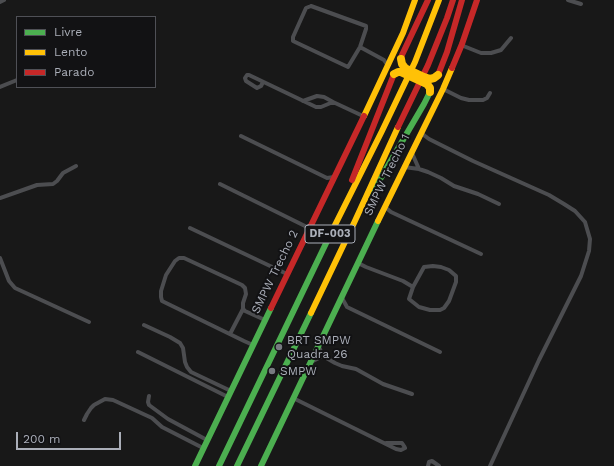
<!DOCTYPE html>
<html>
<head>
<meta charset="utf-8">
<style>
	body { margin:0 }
	#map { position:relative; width:614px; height:466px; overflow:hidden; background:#181818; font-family:"Work Sans",sans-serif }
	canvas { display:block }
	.legend { position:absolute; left:16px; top:16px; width:140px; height:72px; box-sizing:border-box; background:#121214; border:1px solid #4f5056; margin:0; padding:5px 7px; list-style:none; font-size:12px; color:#aaaeb8 }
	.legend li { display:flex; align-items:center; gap:8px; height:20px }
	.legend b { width:20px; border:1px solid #4f5056 }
	.scale { position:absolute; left:16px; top:432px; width:105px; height:18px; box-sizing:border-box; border:2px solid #aaaeb8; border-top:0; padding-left:5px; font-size:12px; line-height:14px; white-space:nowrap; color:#aaaeb8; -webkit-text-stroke:3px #121214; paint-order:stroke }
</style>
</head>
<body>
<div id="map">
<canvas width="614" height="466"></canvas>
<ul class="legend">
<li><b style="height:5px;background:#4caf50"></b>Livre</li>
<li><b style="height:5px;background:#ffc107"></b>Lento</li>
<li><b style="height:5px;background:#c62828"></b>Parado</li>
</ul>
<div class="scale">200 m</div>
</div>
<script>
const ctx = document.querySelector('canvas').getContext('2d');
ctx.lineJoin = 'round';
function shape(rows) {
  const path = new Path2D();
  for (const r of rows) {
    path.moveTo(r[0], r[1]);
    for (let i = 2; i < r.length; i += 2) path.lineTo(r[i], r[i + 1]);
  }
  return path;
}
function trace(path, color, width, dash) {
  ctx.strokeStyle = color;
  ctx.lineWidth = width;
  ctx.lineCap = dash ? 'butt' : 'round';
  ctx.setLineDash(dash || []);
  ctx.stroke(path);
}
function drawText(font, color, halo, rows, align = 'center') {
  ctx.font = font + ' "Work Sans",sans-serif';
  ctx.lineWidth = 4;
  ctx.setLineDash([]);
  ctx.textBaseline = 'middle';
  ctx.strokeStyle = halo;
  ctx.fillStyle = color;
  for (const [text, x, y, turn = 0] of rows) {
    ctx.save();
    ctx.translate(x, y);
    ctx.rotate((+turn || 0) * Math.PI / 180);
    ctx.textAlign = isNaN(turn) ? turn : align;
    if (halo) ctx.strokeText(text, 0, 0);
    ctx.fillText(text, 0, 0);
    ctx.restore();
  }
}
trace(shape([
	[568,0,581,4],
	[0,2,4,0],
	[311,6,366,26,366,29,360,47,348,67,293,41,293,37,306,8,311,6],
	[461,45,481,53,491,53,501,50,511,38],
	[360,47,384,60,388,66],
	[263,82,261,86,257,88,246,81,245,78,247,75,249,75,316,107,321,107,333,102,363,116],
	[0,87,17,80],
	[443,89,461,98,469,100,483,100,487,98,490,93],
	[303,101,317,96,324,97,333,102],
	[421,133,429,139,473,161,549,195,564,204,575,211,585,222,590,239,589,251,581,276,539,360,490,466],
	[241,136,327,178,334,177],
	[412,153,419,169],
	[404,167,419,169,428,172,441,178,454,186,478,194,499,204],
	[220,184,309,228],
	[0,198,37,185,53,184,57,181,63,173,76,166],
	[385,207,391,212,481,254],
	[190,228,287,274],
	[0,258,9,281,15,288,89,322],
	[358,263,366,267,403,281,413,287,409,299,419,307,430,310,440,310,444,308,449,301,456,282,456,276,449,270,441,267,433,266,424,267,413,287],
	[342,298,347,307,440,352],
	[144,325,170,337,180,343,183,348,185,362,187,367,191,372,231,391],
	[230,334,243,309],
	[253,345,244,341,162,301,161,297,161,291,166,275,175,261,179,258,184,258,242,285,245,288,246,294,243,303,243,309,245,311,265,320],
	[319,347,323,356,335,363,342,366,356,369,383,384,412,394],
	[138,352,228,397],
	[311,362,323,356],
	[149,396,148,402,149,405,168,419,207,440],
	[293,398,396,449,401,450,405,448,404,446,402,443,386,443],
	[84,420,87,414,91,408,94,405,105,399,113,400,152,418,162,427,203,448],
	[428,466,429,462,432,461,439,466]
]), '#4c4d50', 4);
trace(shape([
	[372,193,424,104,430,92],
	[195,466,271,308],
	[219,466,330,235],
	[237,466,311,313],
	[261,466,378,221]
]), '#4caf50', 6);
trace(shape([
	[364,116,403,33,415,0],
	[378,221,443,89,452,68],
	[330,235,382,131,415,62,439,0],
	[311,313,354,223,398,127]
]), '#ffc107', 6);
trace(shape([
	[401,59,402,55,428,0],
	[452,68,462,44,477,0],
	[438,75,447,52,462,0],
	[398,127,428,65,447,18,453,0],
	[352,180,394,74],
	[271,308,364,116]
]), '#c62828', 6);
trace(shape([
	[401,59,402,64,405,68,424,77,430,79,434,78,438,75],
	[394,74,398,72,401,72,427,84,430,88,430,92]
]), '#ffc107', 8);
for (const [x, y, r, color] of [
	[279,347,4,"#777a80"],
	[272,371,4,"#777a80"]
]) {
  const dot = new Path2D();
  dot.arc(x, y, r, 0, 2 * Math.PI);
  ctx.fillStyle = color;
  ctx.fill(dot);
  trace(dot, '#121214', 1.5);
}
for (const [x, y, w] of [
	[330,234,50]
]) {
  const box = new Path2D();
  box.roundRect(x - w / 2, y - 9, w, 18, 3);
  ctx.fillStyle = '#121214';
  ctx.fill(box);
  trace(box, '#aaaeb8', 1);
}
drawText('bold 11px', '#aaaeb8', null, [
	["DF-003",330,234]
]);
drawText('12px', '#aaaeb8', '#121214', [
	["SMPW Trecho 1",387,175,-64],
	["SMPW Trecho 2",275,272,-64]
]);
drawText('12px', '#aaaeb8', '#121214', [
	["BRT SMPW",287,340],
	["Quadra 26",287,354],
	["SMPW",280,371]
], 'left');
</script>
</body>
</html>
